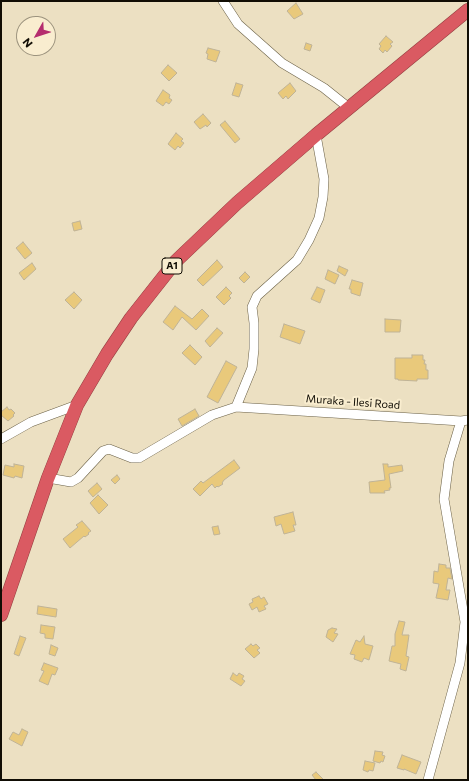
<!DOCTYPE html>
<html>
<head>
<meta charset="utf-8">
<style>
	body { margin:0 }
	#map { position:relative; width:469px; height:781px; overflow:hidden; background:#ece0c2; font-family:Commissioner,sans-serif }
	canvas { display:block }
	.frame { position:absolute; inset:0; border:2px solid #110d04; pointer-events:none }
	.north { position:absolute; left:16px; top:16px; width:40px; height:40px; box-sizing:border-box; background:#f9edcf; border:1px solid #9c937e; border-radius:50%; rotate:231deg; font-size:11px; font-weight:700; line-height:16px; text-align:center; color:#110d04 }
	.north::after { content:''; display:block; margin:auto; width:14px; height:18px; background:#b52d6e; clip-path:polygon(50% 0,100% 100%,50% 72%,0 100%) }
</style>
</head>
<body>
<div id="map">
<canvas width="469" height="781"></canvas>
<div class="frame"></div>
<div class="north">N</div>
</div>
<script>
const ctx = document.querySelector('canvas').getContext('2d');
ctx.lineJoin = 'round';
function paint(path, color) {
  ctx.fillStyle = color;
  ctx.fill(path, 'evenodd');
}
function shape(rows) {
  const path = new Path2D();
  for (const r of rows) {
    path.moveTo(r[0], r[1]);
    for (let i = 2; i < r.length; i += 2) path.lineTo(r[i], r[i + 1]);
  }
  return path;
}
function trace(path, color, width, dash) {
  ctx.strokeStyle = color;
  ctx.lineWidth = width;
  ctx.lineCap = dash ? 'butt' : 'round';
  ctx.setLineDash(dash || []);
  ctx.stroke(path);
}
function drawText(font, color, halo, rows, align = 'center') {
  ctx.font = font + ' Commissioner,sans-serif';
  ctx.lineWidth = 4;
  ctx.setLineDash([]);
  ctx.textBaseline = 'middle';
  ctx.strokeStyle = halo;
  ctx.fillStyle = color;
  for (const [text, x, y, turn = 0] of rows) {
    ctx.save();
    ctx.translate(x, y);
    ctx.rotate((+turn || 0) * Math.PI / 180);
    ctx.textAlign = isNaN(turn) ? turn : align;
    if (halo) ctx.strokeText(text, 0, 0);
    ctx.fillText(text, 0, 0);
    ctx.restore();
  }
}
const building = shape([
	[296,3,303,14,294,19,287,11,296,3],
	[386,36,393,42,390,44,392,46,387,52,385,50,383,53,379,49,381,46,379,44,386,36],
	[306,43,312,45,310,51,304,49,306,43],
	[208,48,220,51,216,62,207,59,208,54,206,53,208,48],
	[168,65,177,73,169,81,161,73,168,65],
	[236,83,243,85,239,97,232,95,236,83],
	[290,83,296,91,288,99,286,96,283,99,278,93,290,83],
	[163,90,170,95,169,98,172,100,169,104,166,102,163,106,156,101,163,90],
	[203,114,211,123,207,127,206,125,200,129,194,122,203,114],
	[225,121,240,139,235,143,220,125,225,121],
	[176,133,183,139,181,141,184,143,180,148,178,146,175,150,168,144,176,133],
	[80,221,82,229,74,231,72,223,80,221],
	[23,242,32,253,25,259,16,248,23,242],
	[217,260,223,267,203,286,197,280,217,260],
	[32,263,36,269,24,280,19,273,32,263],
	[339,266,348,270,345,276,337,271,339,266],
	[328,270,339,275,335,284,325,279,328,270],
	[245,272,250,277,244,283,239,278,245,272],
	[352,280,363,283,360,296,351,293,351,289,349,289,352,280],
	[226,287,232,293,229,296,231,298,224,305,216,297,226,287],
	[317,287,325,290,320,303,311,299,317,287],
	[74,292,82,300,74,309,65,300,74,292],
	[175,306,192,319,202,309,209,316,196,330,182,317,173,330,163,322,175,306],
	[385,319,401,320,400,332,385,332,385,319],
	[284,324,305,331,300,344,280,337,284,324],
	[217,328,223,333,210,347,205,341,217,328],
	[190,345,202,357,195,365,182,353,190,345],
	[412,355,423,355,423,360,425,360,424,364,426,364,426,370,428,370,428,379,417,379,417,381,398,380,398,379,395,379,395,358,412,358,412,355],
	[226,361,237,367,218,403,207,397,226,361],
	[7,407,9,410,11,409,15,413,13,415,14,416,8,421,1,415,1,412,7,407],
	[195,409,199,416,182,426,178,419,195,409],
	[234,460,240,468,224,480,222,483,223,484,218,487,217,486,215,488,212,484,200,496,193,489,201,481,203,483,234,460],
	[14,464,24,466,22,478,15,476,14,478,3,475,5,465,14,467,14,464],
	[383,464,388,464,388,467,402,465,403,471,389,474,391,488,389,488,390,490,384,491,385,493,370,493,369,482,385,480,383,464],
	[117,475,120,479,115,484,111,480,117,475],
	[97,483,102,489,93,497,88,491,97,483],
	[98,495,108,505,99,514,90,503,98,495],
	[293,512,296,525,293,525,295,531,284,534,281,524,276,526,274,517,293,512],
	[82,521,91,531,88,533,89,534,85,537,84,536,70,548,63,539,78,527,76,525,82,521],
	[218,526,220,534,214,535,212,527,218,526],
	[439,564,446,565,446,568,450,568,452,579,448,578,446,590,450,590,448,600,436,598,439,584,433,583,434,571,438,572,439,564],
	[259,596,261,599,264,597,268,604,264,606,266,609,259,612,257,607,252,610,249,604,253,602,252,599,259,596],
	[38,606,57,609,56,617,37,614,38,606],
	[399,621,405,622,402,635,409,635,406,656,409,657,406,671,400,669,401,664,389,661,392,646,395,646,395,634,399,621],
	[41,625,55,627,53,639,45,638,45,634,40,633,41,625],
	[332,628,337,629,334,633,338,634,333,642,326,637,328,630,332,628],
	[20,636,26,638,19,656,14,654,20,636],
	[364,636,365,644,373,646,369,660,364,658,362,662,354,659,355,655,350,654,356,640,360,642,364,636],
	[251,644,253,646,256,644,260,648,257,650,260,653,254,658,245,649,251,644],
	[51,645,58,648,55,656,49,654,51,645],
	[44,663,58,668,55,675,52,674,48,685,39,681,44,671,41,670,44,663],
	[233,673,237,676,239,673,244,676,242,679,245,681,241,686,230,679,233,673],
	[22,729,28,732,22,746,9,739,13,732,19,735,22,729],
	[375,751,383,752,382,755,385,756,383,762,381,761,380,763,373,761,375,751],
	[402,755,421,762,416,774,404,769,404,770,397,768,402,755],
	[365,761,375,763,373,771,369,770,368,772,363,770,365,761],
	[316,772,324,780,316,780,312,775,316,772]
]);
paint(building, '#e9c97b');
trace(building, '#bfb397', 1);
const minor = shape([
	[223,1,238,24,282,63,324,88,349,108],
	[236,407,252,368,254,349,254,323,252,307,257,296,297,260,309,240,319,218,323,197,324,179,316,135],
	[1,439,31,422,77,405],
	[48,478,71,482,78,478,103,451,109,449,132,458,139,458,212,415,236,407,461,421,468,420],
	[428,780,460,663,465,622,444,499,449,461,461,421]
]);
const highway = shape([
	[1,615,48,478,77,405,107,354,131,318,176,261,237,203,316,135,468,10]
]);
trace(minor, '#6b6147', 10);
trace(highway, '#943f41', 14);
trace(minor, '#fff', 9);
trace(highway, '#da5a62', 13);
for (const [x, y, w] of [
	[172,266,20]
]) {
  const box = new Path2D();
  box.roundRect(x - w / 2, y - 8, w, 16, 3);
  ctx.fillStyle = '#f9edcf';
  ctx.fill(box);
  trace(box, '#110d04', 1);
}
drawText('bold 10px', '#110d04', null, [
	["A1",172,266]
]);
drawText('11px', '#110d04', '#f9edcf', [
	["Muraka - Ilesi Road",353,402,4]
]);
</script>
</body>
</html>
